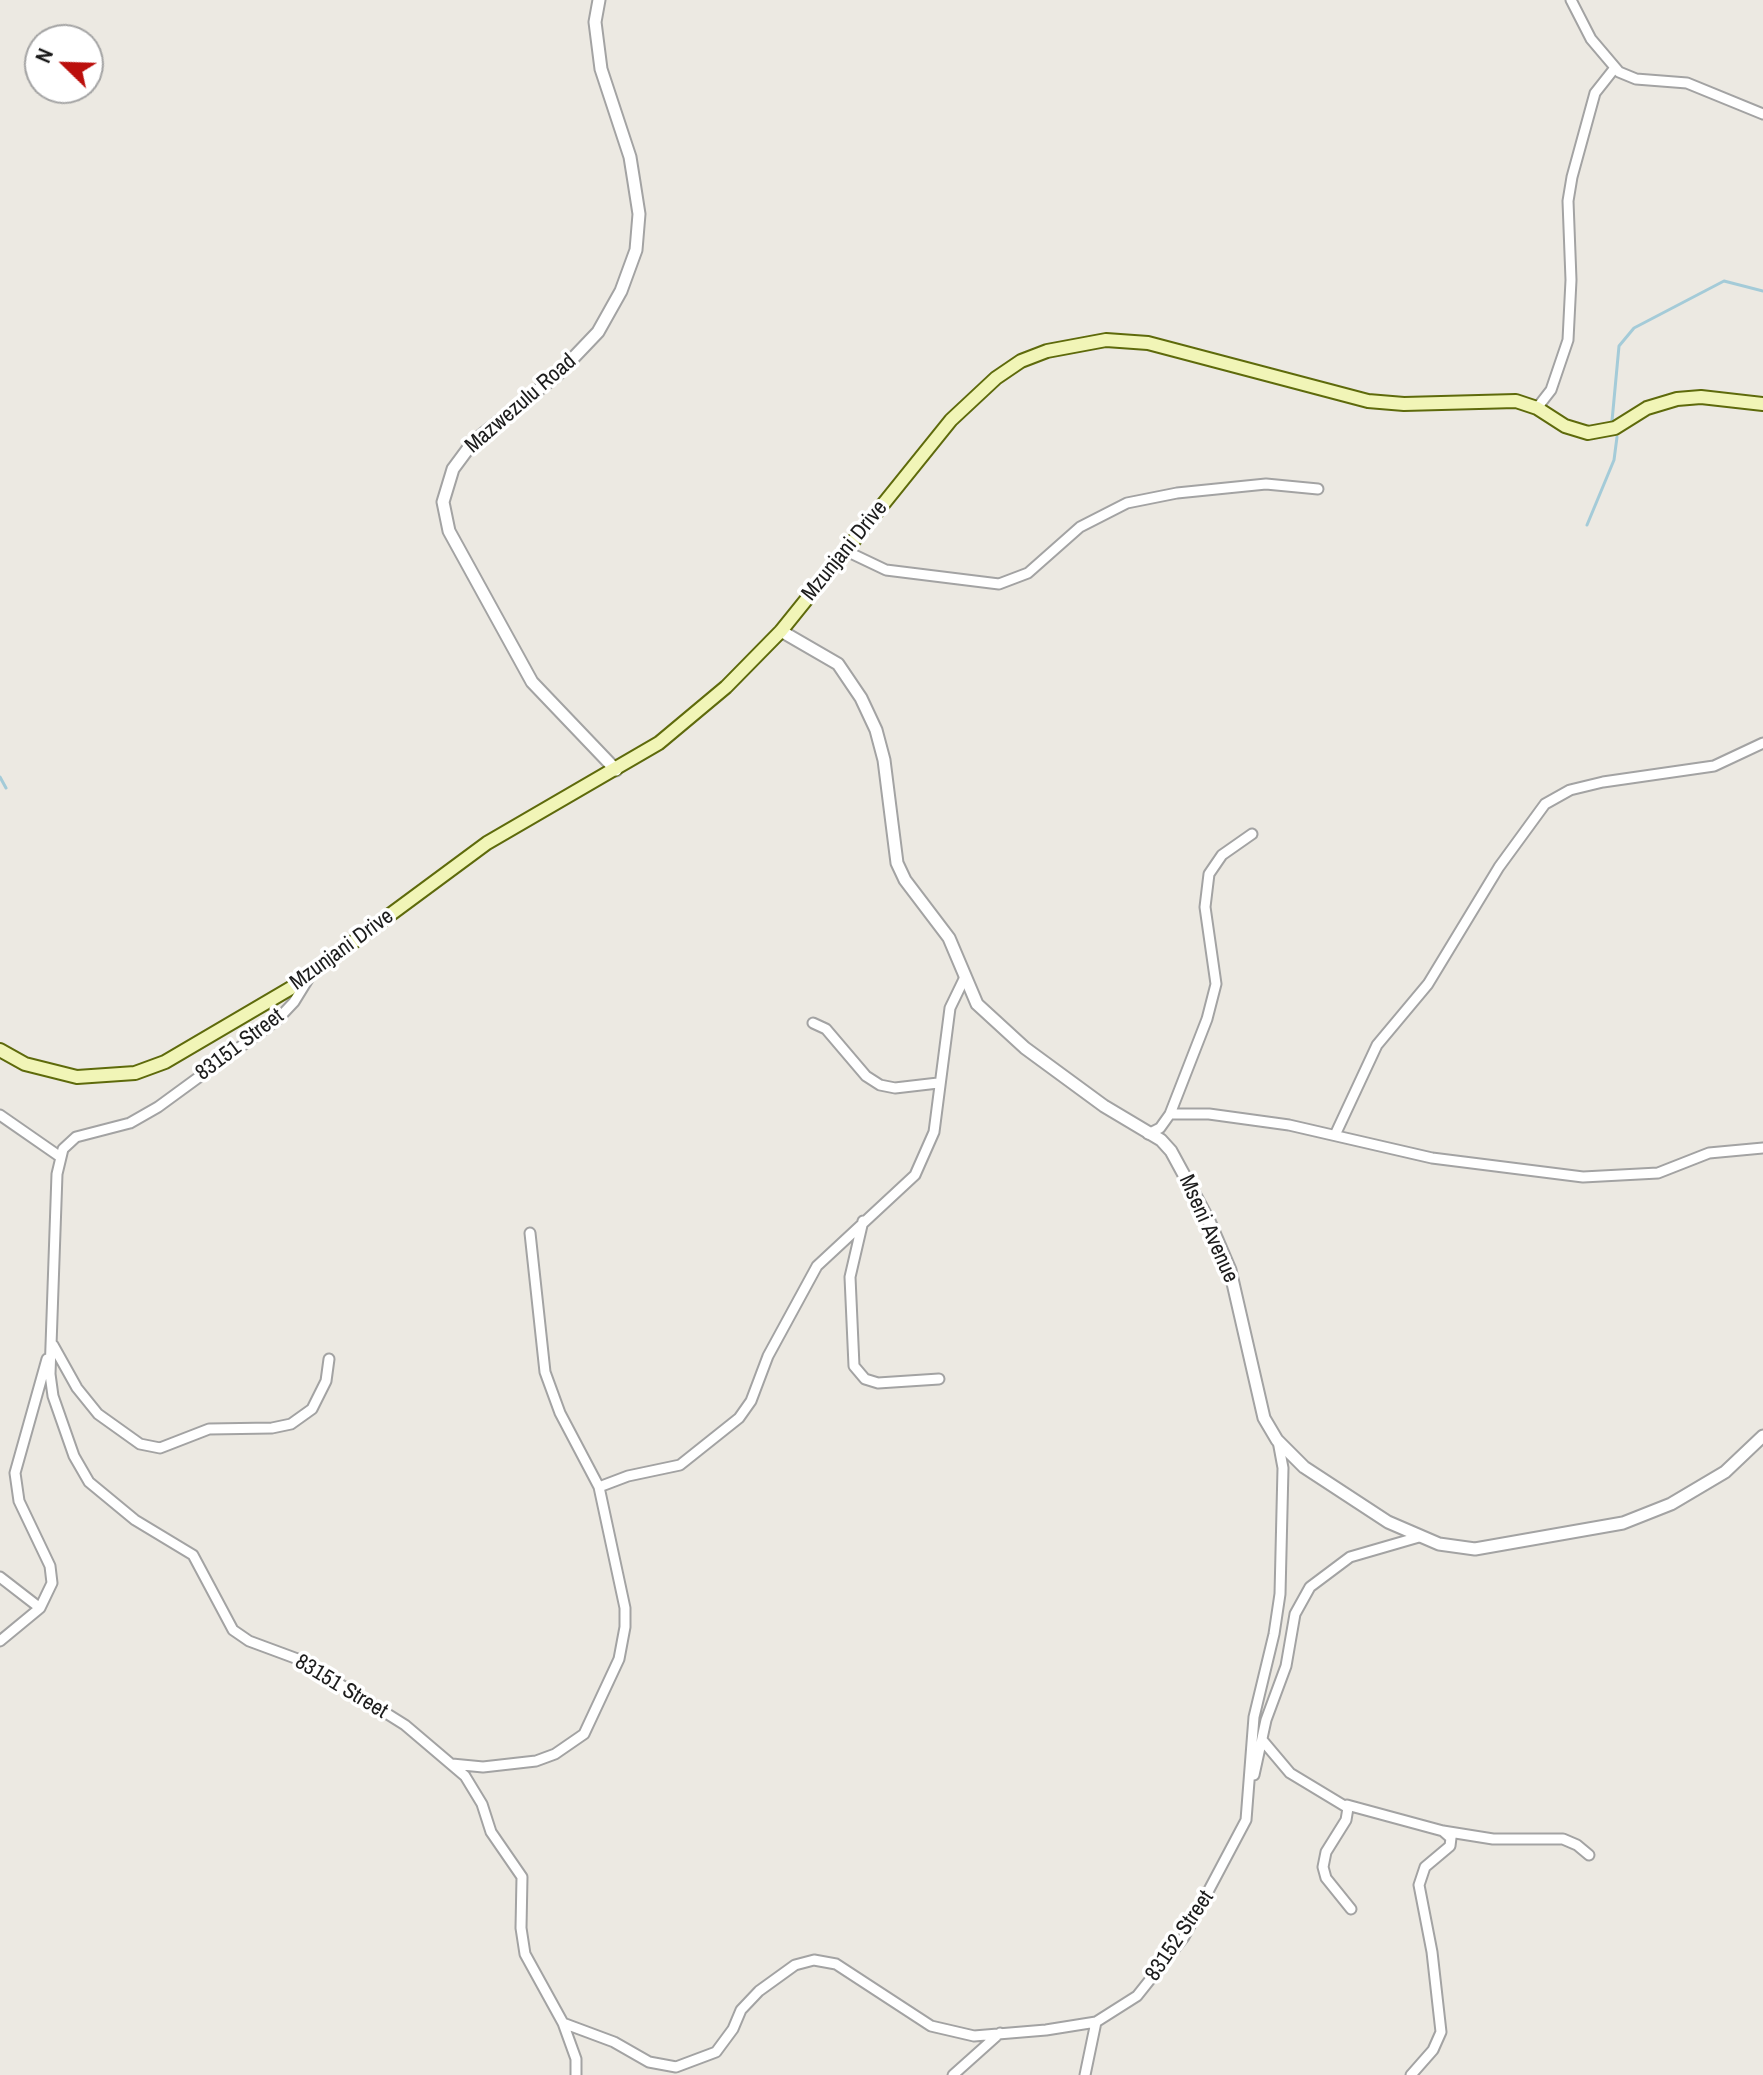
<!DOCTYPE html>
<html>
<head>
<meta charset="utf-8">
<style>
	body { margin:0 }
	#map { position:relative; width:1763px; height:2075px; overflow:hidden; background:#ece9e2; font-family:"Archivo Narrow",sans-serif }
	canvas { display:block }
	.north { position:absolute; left:24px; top:24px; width:80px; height:80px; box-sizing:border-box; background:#fff; border:2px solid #a4a4a4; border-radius:50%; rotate:293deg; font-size:22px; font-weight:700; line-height:32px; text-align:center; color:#1c1c1c }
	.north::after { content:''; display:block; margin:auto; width:28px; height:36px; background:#bb0f0c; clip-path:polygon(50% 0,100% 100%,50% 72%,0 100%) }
</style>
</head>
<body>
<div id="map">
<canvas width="1763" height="2075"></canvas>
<div class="north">N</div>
</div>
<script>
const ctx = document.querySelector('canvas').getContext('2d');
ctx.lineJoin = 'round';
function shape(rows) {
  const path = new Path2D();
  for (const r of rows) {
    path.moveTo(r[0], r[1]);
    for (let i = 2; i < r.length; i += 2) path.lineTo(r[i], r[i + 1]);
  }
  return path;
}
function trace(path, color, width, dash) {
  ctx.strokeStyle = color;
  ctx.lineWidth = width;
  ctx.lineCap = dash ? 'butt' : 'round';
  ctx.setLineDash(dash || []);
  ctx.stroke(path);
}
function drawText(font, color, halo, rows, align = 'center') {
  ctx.font = font + ' "Archivo Narrow",sans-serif';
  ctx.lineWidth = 7;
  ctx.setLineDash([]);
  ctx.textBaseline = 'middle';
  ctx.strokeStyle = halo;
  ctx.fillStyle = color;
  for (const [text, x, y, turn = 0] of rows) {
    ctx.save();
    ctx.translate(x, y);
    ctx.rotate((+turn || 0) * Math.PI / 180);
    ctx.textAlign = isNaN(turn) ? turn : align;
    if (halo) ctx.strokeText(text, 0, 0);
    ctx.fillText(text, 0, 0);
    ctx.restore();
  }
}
trace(shape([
	[1612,421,1619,346,1634,328,1724,281,1763,291],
	[1587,525,1614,460,1617,437],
	[0,777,6,788]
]), '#a4cbd8', 3);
const minor = shape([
	[1571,0,1591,39,1619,72,1636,79,1687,83,1763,114],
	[1537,408,1551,390,1568,340,1571,280,1568,201,1572,177,1595,93,1614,69],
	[844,550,886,570,999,584,1028,573,1080,527,1127,503,1177,493,1266,484,1318,489],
	[310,976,294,1002,277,1020,158,1107,130,1123,76,1137,63,1149,57,1174,50,1374,53,1396,74,1456,89,1482,135,1520,193,1555,233,1630,249,1641,303,1661,405,1725,465,1776,482,1804,491,1832,522,1877,521,1928,525,1954,563,2023,576,2059,576,2075],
	[813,1023,826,1029,866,1076,880,1085,895,1088,938,1083],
	[1170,1114,1207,1019,1216,984,1205,907,1209,874,1222,855,1252,834],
	[0,1115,59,1156],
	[1148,1134,1160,1128,1170,1114,1209,1114,1289,1125,1432,1158,1583,1177,1658,1173,1709,1153,1763,1148],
	[1335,1135,1377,1045,1428,984,1499,867,1545,804,1570,790,1603,782,1714,766,1763,743],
	[863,1221,850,1277,854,1366,865,1379,878,1383,939,1379],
	[530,1233,545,1372,560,1413,599,1487],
	[53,1345,77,1388,98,1414,140,1444,160,1448,209,1429,272,1428,291,1424,312,1409,326,1381,329,1359],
	[0,1577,40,1608],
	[0,1641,40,1608,52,1583,50,1566,19,1501,15,1473,47,1359],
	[1263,1741,1290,1773,1348,1808,1346,1820,1326,1852,1323,1867,1326,1878,1351,1909],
	[452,1764,483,1767,536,1761,555,1754,584,1734,619,1659,625,1627,625,1608,599,1487,628,1476,680,1465,739,1418,751,1401,768,1356,817,1266,915,1175,934,1132,950,1008,965,977],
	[1254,1775,1266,1720,1286,1666,1295,1614,1310,1587,1350,1557,1419,1537],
	[1347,1805,1443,1831,1493,1839,1563,1839,1577,1845,1589,1855],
	[563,2023,614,2042,649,2062,676,2067,716,2052,733,2029,741,2010,759,1991,795,1965,814,1960,836,1964,931,2026,974,2036,1046,2030,1096,2022,1137,1996,1184,1937,1246,1820,1254,1717,1274,1634,1280,1594,1283,1468,1278,1441],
	[953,2075,1000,2033],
	[1085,2075,1096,2022],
	[1411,2075,1433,2050,1441,2032,1432,1952,1419,1885,1425,1867,1450,1846,1451,1838,1443,1831]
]);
const tertiary = shape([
	[599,0,595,22,601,69,630,157,634,182,639,214,636,250,621,291,598,332,557,375,473,442,453,469,443,502,449,531,532,682,616,770],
	[781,631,838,664,861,698,876,730,884,760,897,863,905,880,949,938,977,1004,1025,1048,1104,1106,1161,1140,1171,1151,1209,1221,1230,1270,1264,1418,1277,1440,1304,1467,1388,1522,1439,1544,1475,1549,1623,1523,1671,1504,1725,1472,1763,1436]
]);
const secondary = shape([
	[0,1050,25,1064,77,1077,135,1073,165,1062,291,988,487,843,659,743,726,687,781,631,951,420,996,378,1021,361,1047,351,1106,340,1148,343,1368,401,1404,404,1516,401,1537,408,1565,426,1588,433,1615,428,1647,408,1677,399,1701,397,1763,404]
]);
trace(minor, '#a3a3a3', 13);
trace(tertiary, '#a3a3a3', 15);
trace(secondary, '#5e6a0b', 16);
trace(minor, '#fff', 9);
trace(tertiary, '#fff', 11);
trace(secondary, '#f1f5b7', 12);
drawText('22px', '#1c1c1c', '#fff', [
	["Mazwezulu Road",521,404,-41],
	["Mzunjani Drive",845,551,-51],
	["Mzunjani Drive",342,950,-36],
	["83151 Street",240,1045,-37],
	["Mseni Avenue",1208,1229,66],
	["83151 Street",341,1687,31],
	["83152 Street",1180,1936,-56]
]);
</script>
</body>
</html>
